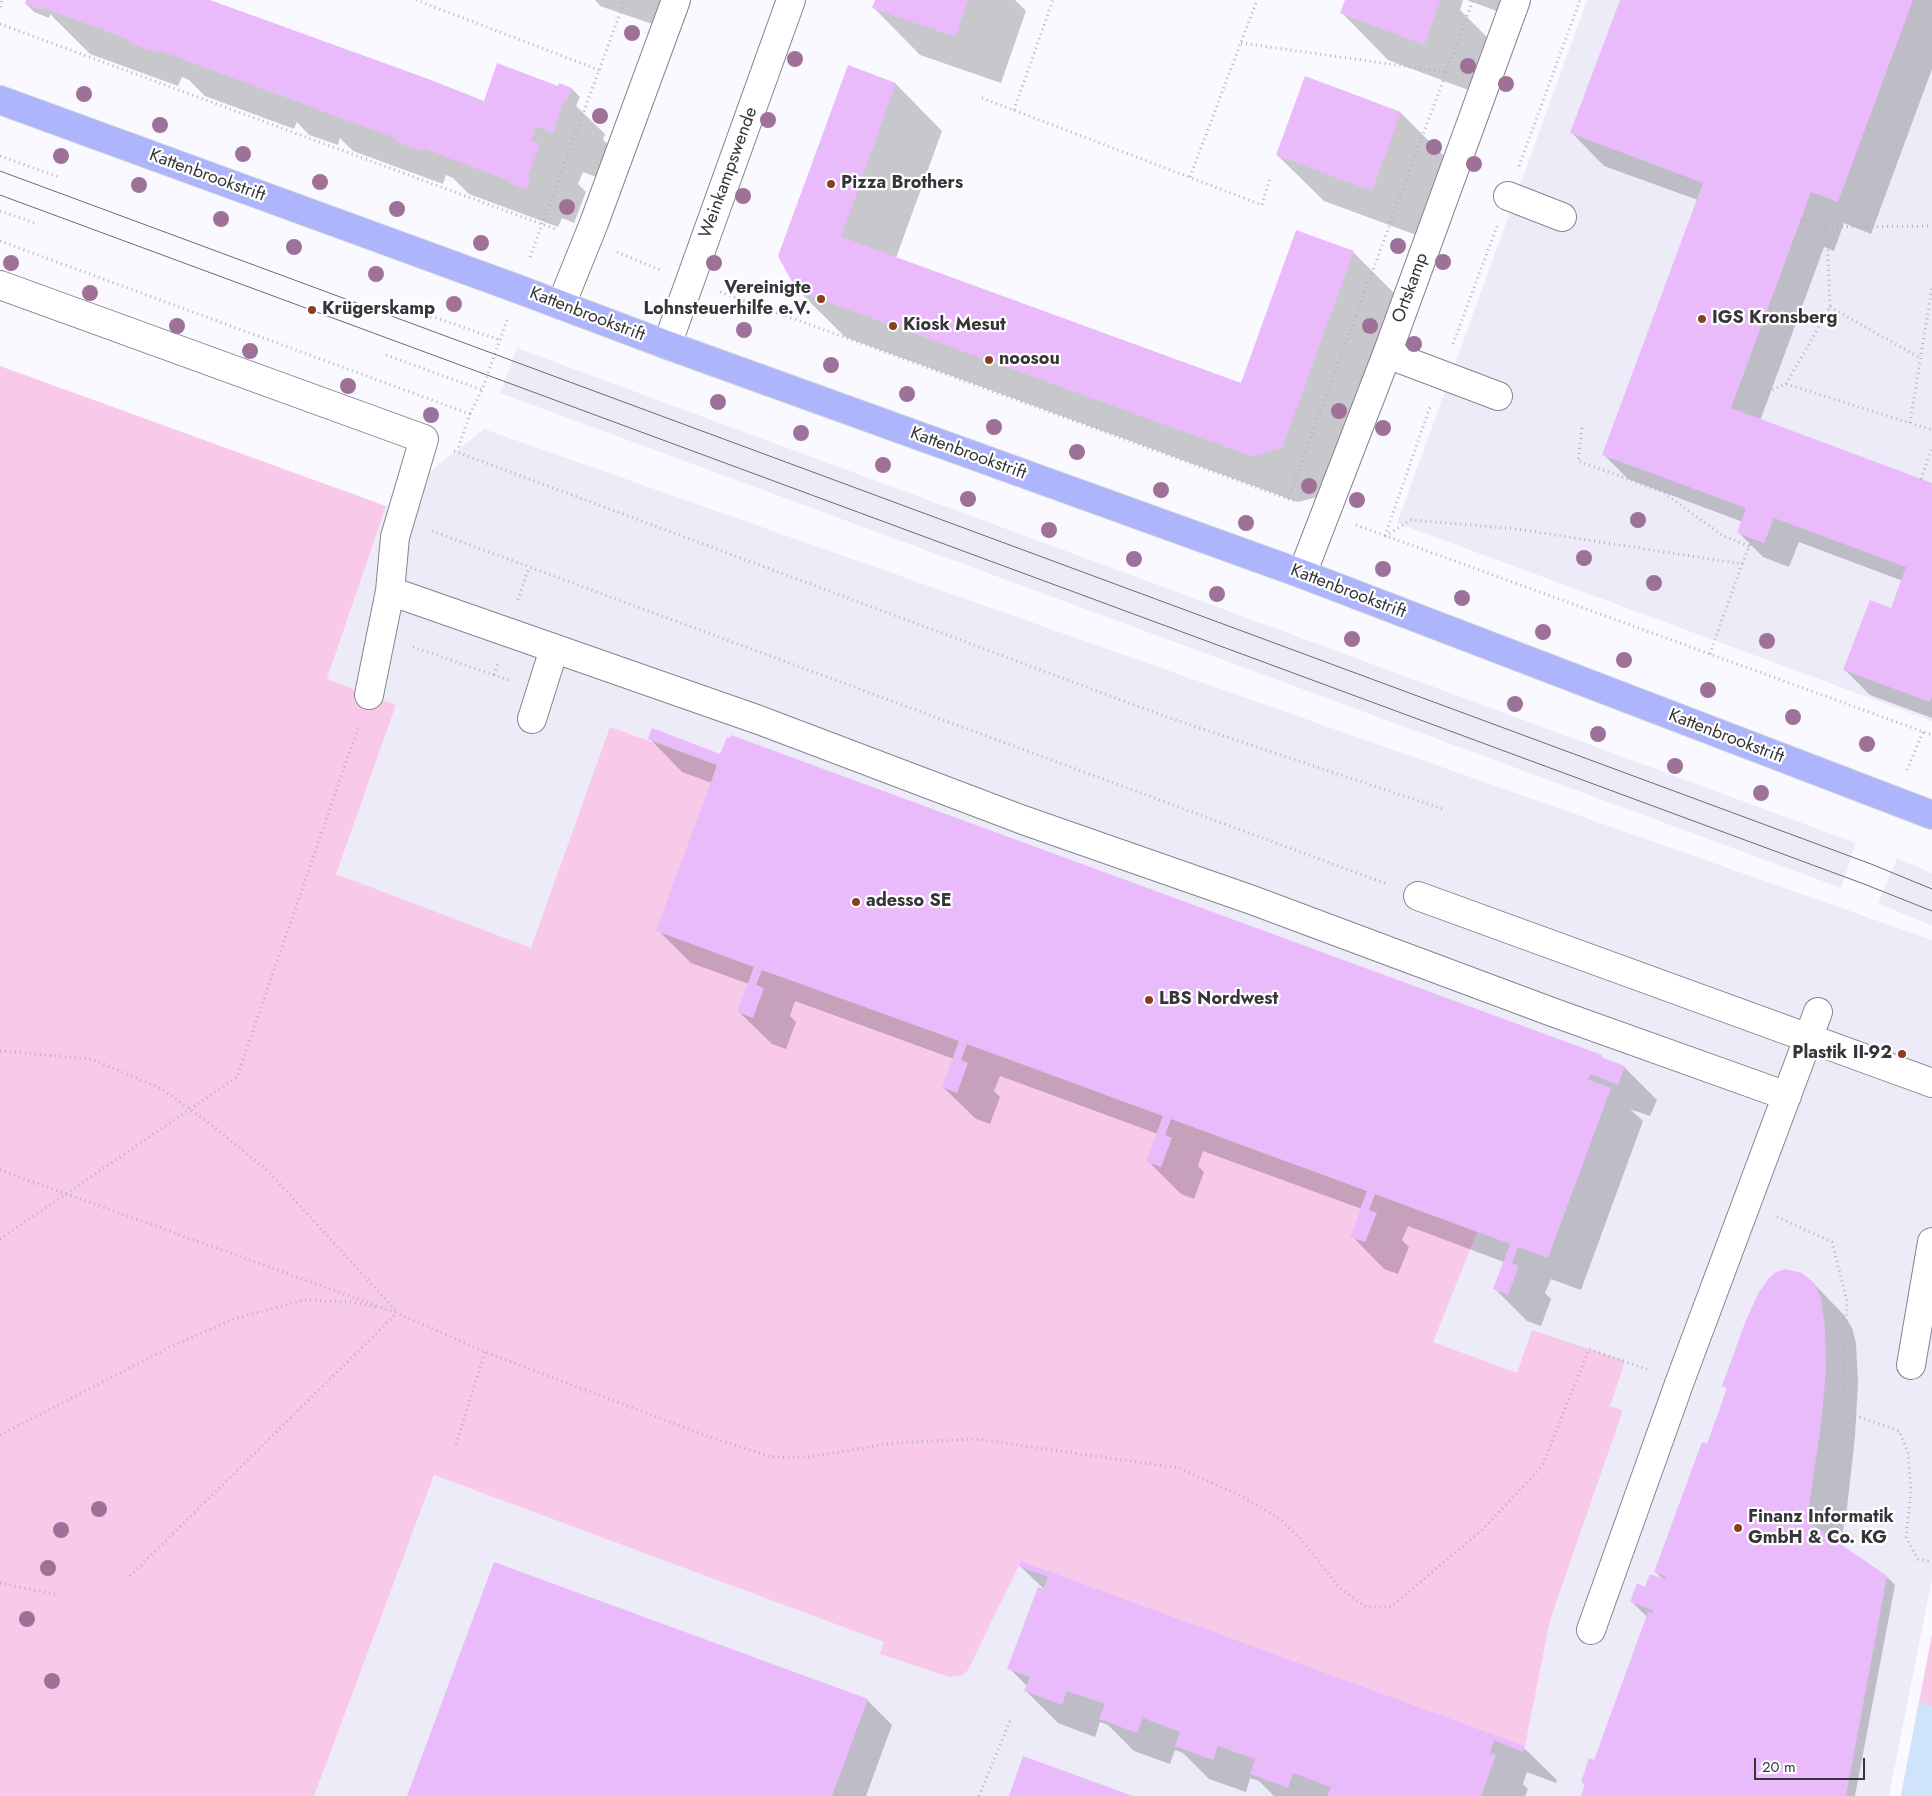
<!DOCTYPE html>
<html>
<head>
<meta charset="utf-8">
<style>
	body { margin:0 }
	#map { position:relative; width:1932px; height:1796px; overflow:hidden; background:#faf9ff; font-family:Jost,sans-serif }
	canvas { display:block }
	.scale { position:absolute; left:1754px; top:1758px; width:111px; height:22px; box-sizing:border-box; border:2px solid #36353a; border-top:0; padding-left:6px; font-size:15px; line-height:18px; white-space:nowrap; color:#36353a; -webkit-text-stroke:4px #fff; paint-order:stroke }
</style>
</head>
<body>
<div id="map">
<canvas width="1932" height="1796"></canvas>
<div class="scale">20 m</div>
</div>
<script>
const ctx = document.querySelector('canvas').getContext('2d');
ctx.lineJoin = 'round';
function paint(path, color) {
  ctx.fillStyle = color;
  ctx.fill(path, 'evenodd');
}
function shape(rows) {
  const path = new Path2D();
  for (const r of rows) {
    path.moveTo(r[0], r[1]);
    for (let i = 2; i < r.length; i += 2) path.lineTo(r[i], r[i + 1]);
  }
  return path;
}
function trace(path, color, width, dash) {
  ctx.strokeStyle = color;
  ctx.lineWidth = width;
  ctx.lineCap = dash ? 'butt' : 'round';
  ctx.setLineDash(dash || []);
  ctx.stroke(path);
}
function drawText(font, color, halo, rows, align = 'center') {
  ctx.font = font + ' Jost,sans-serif';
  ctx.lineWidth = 4.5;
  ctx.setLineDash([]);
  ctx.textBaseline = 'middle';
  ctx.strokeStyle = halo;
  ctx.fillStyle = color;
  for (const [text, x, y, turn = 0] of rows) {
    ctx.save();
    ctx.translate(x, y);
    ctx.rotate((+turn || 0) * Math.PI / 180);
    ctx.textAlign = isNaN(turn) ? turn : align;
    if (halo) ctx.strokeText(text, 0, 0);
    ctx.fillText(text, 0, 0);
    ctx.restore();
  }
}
paint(shape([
	[1587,0,1932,0,1932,721,1397,523],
	[517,348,1856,843,1841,888,500,393],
	[484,429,1932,940,1932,1579,1889,1796,314,1796,230,1150,396,705,327,679,386,506],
	[1897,858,1932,873,1932,926,1878,903]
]), '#eeebf8');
paint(shape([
	[0,366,386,506,327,679,396,705,336,874,531,948,610,727,717,765,754,967,738,1012,756,985,762,970,959,1041,942,1087,957,1092,968,1063,961,1060,967,1044,1163,1116,1147,1161,1161,1167,1172,1138,1165,1135,1171,1119,1367,1191,1350,1236,1365,1242,1376,1213,1369,1210,1375,1194,1477,1232,1433,1342,1517,1373,1532,1330,1625,1361,1610,1406,1623,1410,1550,1620,1525,1746,1021,1561,968,1670,963,1675,949,1677,880,1654,884,1642,434,1475,314,1796,0,1796],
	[1932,1634,1932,1796,1901,1796,1919,1702]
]), '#f9c9ea');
paint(shape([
	[1919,1702,1932,1706,1932,1796,1901,1796]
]), '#cfe3fb');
paint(shape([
	[27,0,207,0,485,103,559,88,560,85,572,89,580,97,576,106,605,134,603,140,611,147,599,178,583,172,578,184,586,192,574,223,562,218,558,227,469,194,453,178,446,175,443,184,353,151,340,138,338,145,309,135,297,122,294,129,205,96,189,80,182,77,178,86,90,54,50,14,49,18,34,12,26,4],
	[595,0,671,0,666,15,657,11,652,24,600,6],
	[877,0,1015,0,1026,11,1001,83,920,55,874,8],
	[1347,0,1463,0,1460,10,1490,40,1471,91,1388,60,1342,13],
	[1467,0,1507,0,1502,13],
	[1621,0,1932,0,1932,69,1871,234,1844,223,1834,251,1824,247,1760,421,1932,485,1932,718,1870,695,1845,670,1892,610,1903,581,1799,542,1789,567,1763,557,1739,533,1743,522,1628,479,1604,455,1698,200,1604,166,1572,133],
	[848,67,896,84,942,131,896,258,1241,384,1297,232,1354,253,1400,299,1329,494,1298,502,845,337,798,290],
	[1401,113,1447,159,1419,236,1324,201,1277,155],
	[650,739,721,755,1601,1056,1605,1060,1624,1067,1657,1100,1650,1116,1630,1109,1643,1121,1581,1290,1551,1279,1545,1293,1551,1299,1541,1326,1527,1321,1495,1289,1504,1262,1408,1226,1402,1240,1409,1247,1398,1274,1384,1269,1352,1236,1362,1209,1203,1151,1198,1166,1204,1172,1194,1199,1181,1194,1148,1161,1158,1134,1000,1076,994,1091,1000,1097,990,1124,976,1119,943,1087,954,1059,795,1001,790,1016,796,1022,786,1049,772,1044,739,1012,749,984,691,963,658,930,712,783,682,772],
	[1811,1281,1844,1315,1852,1328,1856,1343,1858,1383,1855,1436,1847,1508,1840,1545,1887,1577,1895,1585,1855,1796,1582,1796,1586,1786,1582,1782,1595,1761,1648,1618,1631,1601,1646,1588,1664,1580,1655,1572,1707,1445,1728,1389,1724,1385],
	[1020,1566,1524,1748,1557,1780,1556,1783,1527,1772,1523,1784,1528,1789,1525,1796,1274,1796,1259,1781,1250,1778,1246,1792,1209,1779,1183,1753,1175,1750,1170,1764,1134,1751,1108,1725,1100,1722,1095,1737,1058,1723,1026,1691,1027,1686,1009,1668,1046,1591],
	[867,1700,892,1725,866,1796,409,1796]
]), '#0003');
paint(shape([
	[26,0,210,0,431,80,484,101,497,63,558,86,559,83,572,88,567,101,564,100,553,133,536,126,531,141,540,144,528,176,531,177,526,189,509,183,510,181,423,148,422,151,394,141,395,138,158,50,157,53,129,43,130,40,87,24,43,8,42,10,25,4],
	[875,0,968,0,955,37,872,8],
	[1345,0,1441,0,1424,45,1340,13],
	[1620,0,1913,0,1838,202,1811,192,1731,408,1932,483,1932,696,1930,702,1843,670,1870,600,1891,608,1906,567,1774,518,1764,543,1737,533,1746,508,1602,455,1703,183,1570,133],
	[848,65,896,83,841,237,1241,383,1296,230,1354,251,1282,448,1251,456,797,291,778,256],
	[1305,76,1401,112,1372,191,1276,155],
	[652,728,720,754,727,737,730,738,731,735,1602,1055,1601,1057,1625,1066,1618,1085,1591,1074,1587,1079,1611,1088,1548,1258,1518,1247,1512,1263,1519,1266,1508,1295,1493,1289,1510,1244,1375,1194,1369,1210,1377,1213,1365,1242,1350,1237,1367,1191,1171,1119,1165,1135,1172,1138,1161,1167,1146,1162,1163,1116,967,1044,961,1060,968,1063,957,1093,942,1087,959,1041,762,970,756,985,764,988,753,1018,737,1012,754,967,656,931,717,765,648,739],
	[1786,1269,1802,1273,1814,1283,1821,1298,1825,1326,1826,1371,1821,1424,1807,1521,1887,1576,1846,1796,1581,1796,1585,1784,1581,1782,1589,1758,1594,1760,1648,1612,1652,1614,1653,1610,1630,1602,1637,1583,1645,1587,1650,1574,1665,1579,1666,1576,1654,1572,1702,1442,1707,1444,1727,1388,1722,1386,1746,1320,1758,1294,1769,1278,1776,1272],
	[1021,1561,1525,1746,1523,1752,1494,1740,1490,1753,1496,1755,1481,1796,1327,1796,1331,1787,1293,1773,1288,1788,1250,1774,1255,1759,1218,1746,1213,1760,1175,1746,1180,1732,1143,1718,1137,1733,1099,1719,1105,1704,1067,1691,1062,1705,1024,1691,1030,1677,1007,1669,1038,1587,1043,1589,1048,1577,1019,1566],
	[494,1562,868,1699,832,1796,407,1796],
	[1023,1756,1133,1796,1009,1796]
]), '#e9bbfa');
const minor = shape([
	[1508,196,1562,217],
	[0,285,424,439,395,537,390,591,369,695],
	[561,305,594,223,676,0],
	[667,345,791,0],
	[1387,354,1498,396],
	[1302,574,1387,354,1516,0],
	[390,591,759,720,1023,820,1252,900,1552,1012,1787,1096],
	[532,719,554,649],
	[1418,896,1932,1083],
	[1911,1365,1932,1242],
	[1591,1630,1680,1381,1818,1012]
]);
const major = shape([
	[0,100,518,289,667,345,1302,574,1932,815]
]);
trace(minor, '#868391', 30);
trace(major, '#d7d7d8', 30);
trace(shape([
	[416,0,599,70],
	[0,7,2,0],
	[0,24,555,229],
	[1241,43,1446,72],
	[982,98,1262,205,1270,178],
	[1014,110,1053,0],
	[0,156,59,177],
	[1519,166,1580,0],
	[1190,177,1257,0],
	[0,211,38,224],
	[1827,227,1932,226],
	[0,241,470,414,458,448],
	[617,252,660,270],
	[530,257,625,0],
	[720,292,1294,501],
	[1830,307,1920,358],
	[407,308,500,340],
	[1453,344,1497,226],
	[386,355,482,390],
	[1786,384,1830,307,1827,227,1801,219],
	[1745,402,1786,384,1932,430],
	[470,414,482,390,507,320],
	[1910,423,1932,287],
	[1582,428,1578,461,1663,492,1723,536,1749,546],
	[454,451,1164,716,1443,809],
	[1921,479,1932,447],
	[1288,499,1473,0],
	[1356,525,1932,735],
	[432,531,1387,884],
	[1385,536,1430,407],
	[1385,536,1411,520,1517,529,1742,564,1753,538],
	[518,600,529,567],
	[413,647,509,680],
	[1710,654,1742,564],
	[494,675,498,663],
	[1907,770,1923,732],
	[0,1051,91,1059,162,1089,213,1126,268,1171,397,1312],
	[0,1170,397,1313,485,1352,707,1436,771,1457,809,1457,893,1443,975,1439,1179,1468,1241,1496,1276,1516,1302,1540,1338,1586,1366,1607,1391,1607,1483,1529,1533,1476,1543,1464,1589,1349,1649,1370],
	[1777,1217,1832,1242,1847,1301,1842,1411,1899,1431,1908,1452,1911,1491,1906,1538,1918,1559,1932,1562],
	[0,1239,237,1077,359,725],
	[0,1435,170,1347,234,1319,304,1300,352,1302,379,1308],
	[456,1444,485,1352],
	[130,1576,397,1313],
	[0,1583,59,1595],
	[979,1796,1010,1721]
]), '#b4b3b9', 3, [1, 4]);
trace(minor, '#fff', 28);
trace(major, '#adb6fc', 28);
trace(shape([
	[0,171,1871,864,1932,889],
	[0,195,1864,884,1932,911]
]), '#6c6b71', 1);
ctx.fillStyle = '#9e7298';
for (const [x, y] of [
	[632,33],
	[795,59],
	[1468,66],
	[1506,84],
	[84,94],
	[600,116],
	[768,120],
	[160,125],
	[1434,147],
	[243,154],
	[61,156],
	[1474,164],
	[320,182],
	[139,185],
	[743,196],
	[567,207],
	[397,209],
	[221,219],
	[481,243],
	[1398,246],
	[294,247],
	[1443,262],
	[11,263],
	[714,263],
	[376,274],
	[90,293],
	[454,304],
	[177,326],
	[1370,326],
	[744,330],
	[1414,344],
	[250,351],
	[831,365],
	[348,386],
	[907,394],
	[718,402],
	[1339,411],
	[431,415],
	[994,427],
	[1383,428],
	[801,433],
	[1077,452],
	[883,465],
	[1309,486],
	[1161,490],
	[968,499],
	[1357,500],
	[1638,520],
	[1246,523],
	[1049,530],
	[1584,558],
	[1134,559],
	[1383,569],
	[1654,583],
	[1217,594],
	[1462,598],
	[1543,632],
	[1352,639],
	[1767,641],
	[1624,660],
	[1708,690],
	[1515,704],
	[1793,717],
	[1598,734],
	[1867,744],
	[1675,766],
	[1761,793],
	[99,1509],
	[61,1530],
	[48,1568],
	[27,1619],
	[52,1681]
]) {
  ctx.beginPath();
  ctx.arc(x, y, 8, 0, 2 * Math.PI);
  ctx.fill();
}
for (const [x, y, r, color] of [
	[831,184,5,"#883f22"],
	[821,299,5,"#883f22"],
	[312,310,5,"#883f22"],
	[1702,319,5,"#883f22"],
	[893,326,5,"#883f22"],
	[989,360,5,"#883f22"],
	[856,902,5,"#883f22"],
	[1149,1000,5,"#883f22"],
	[1902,1054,5,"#883f22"],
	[1738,1528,5,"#883f22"]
]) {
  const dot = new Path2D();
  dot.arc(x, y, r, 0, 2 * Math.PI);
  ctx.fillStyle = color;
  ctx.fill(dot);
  trace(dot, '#fff', 2);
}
drawText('18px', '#36353a', '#fff', [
	["Weinkampswende",729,173,-70],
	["Kattenbrookstrift",207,176,20],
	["Ortskamp",1411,288,-70],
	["Kattenbrookstrift",587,315,21],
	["Kattenbrookstrift",968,454,20],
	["Kattenbrookstrift",1348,592,21],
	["Kattenbrookstrift",1726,737,21]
]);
drawText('bold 18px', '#36353a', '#fff', [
	["Pizza Brothers",841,184],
	["Vereinigte",811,289,"right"],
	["Lohnsteuerhilfe e.V.",811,310,"right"],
	["Krügerskamp",322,310],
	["IGS Kronsberg",1712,319],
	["Kiosk Mesut",903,326],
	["noosou",999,360],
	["adesso SE",866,902],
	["LBS Nordwest",1159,1000],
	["Plastik II-92",1892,1054,"right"],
	["Finanz Informatik",1748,1518],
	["GmbH & Co. KG",1748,1539]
], 'left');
</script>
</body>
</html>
